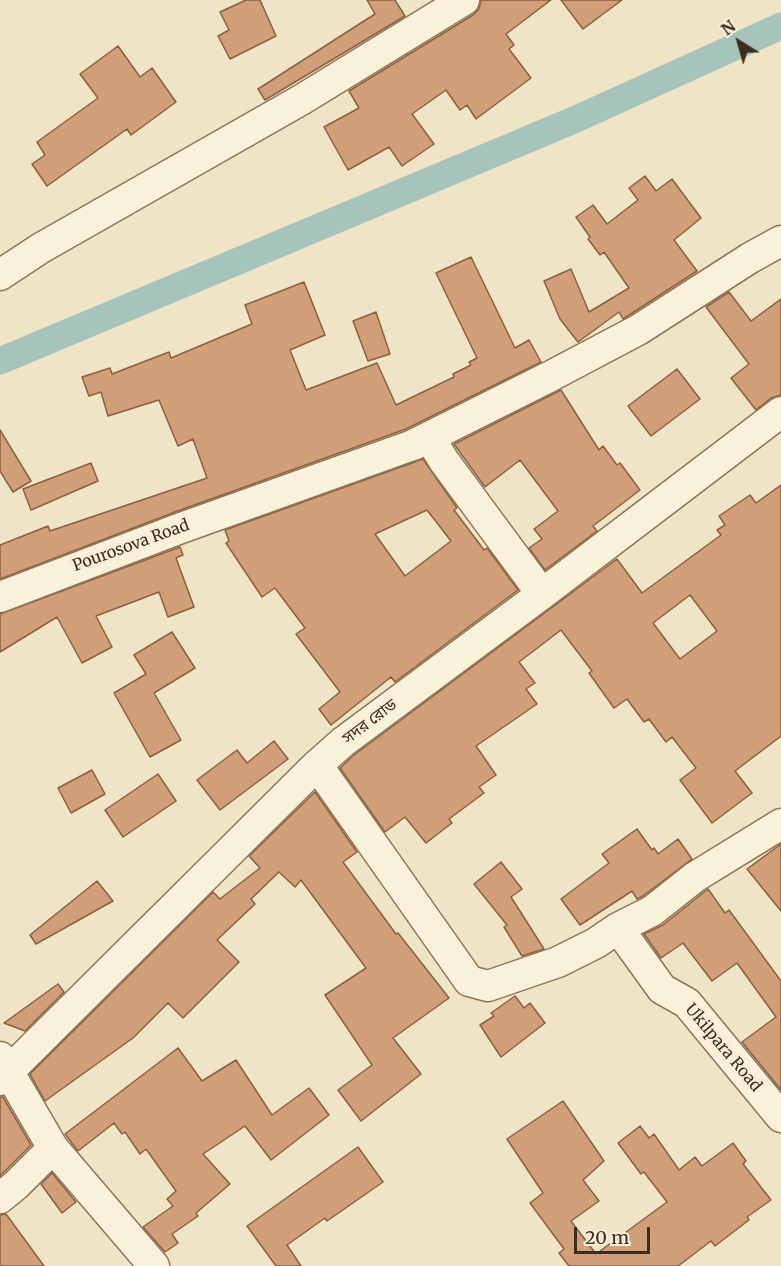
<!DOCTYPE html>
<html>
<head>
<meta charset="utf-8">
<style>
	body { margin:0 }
	#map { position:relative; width:781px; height:1266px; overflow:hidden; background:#f0e4c6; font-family:Merriweather,serif }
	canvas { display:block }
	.north { position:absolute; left:709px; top:12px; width:60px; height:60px; -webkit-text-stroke:4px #f7eed6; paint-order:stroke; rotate:323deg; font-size:16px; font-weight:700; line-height:24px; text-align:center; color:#3c2d1f }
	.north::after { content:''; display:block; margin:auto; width:21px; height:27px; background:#3c2d1f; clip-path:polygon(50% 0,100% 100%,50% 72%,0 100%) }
	.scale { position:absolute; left:574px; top:1227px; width:76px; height:27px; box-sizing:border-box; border:3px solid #3c2d1f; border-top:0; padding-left:8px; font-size:18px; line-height:21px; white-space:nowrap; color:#3c2d1f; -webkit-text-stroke:4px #f7eed6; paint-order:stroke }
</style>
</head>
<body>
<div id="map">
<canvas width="781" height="1266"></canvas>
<div class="north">N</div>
<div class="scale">20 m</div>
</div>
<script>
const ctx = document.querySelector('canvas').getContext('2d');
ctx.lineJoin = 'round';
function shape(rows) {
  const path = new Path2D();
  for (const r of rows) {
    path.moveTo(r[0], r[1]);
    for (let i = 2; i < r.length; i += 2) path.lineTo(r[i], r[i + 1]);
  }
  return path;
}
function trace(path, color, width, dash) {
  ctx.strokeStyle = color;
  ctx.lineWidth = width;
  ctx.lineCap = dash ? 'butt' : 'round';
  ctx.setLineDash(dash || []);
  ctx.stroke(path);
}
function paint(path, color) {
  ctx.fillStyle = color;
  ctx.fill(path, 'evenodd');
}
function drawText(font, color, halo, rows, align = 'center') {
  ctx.font = font + ' Merriweather,"Noto Sans Bengali",serif';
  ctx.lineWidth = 6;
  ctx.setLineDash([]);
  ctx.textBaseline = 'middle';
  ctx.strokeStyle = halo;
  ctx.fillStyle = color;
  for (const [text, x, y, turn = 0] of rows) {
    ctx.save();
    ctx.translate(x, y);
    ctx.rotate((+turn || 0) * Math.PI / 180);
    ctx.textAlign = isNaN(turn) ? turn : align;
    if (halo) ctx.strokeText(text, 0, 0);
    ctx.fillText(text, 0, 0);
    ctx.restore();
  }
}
trace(shape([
	[0,361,574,120,781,26]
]), '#a7c4bc', 27);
const building = shape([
	[246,0,260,0,276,36,230,59,218,36,229,30,220,12,246,0],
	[367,0,395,0,405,16,265,100,258,89,375,14,367,0],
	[481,0,551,0,506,34,514,45,509,49,531,78,476,119,467,105,460,110,446,90,412,114,434,144,402,166,389,147,348,170,324,127,359,108,349,91,473,15,479,9,481,0],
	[561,0,622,0,583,29,561,0],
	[118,46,140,77,152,68,176,102,131,135,127,129,47,186,32,164,45,155,37,142,98,98,80,74,118,46],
	[645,176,656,191,672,179,701,218,674,240,697,271,623,319,619,312,578,342,560,319,544,281,571,269,589,312,629,288,604,252,600,255,588,239,590,237,576,217,593,205,607,224,638,200,629,188,645,176],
	[471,257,515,348,529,340,541,362,406,429,175,512,0,579,0,545,48,526,50,531,207,478,193,439,178,446,159,400,108,416,101,392,89,396,82,377,110,368,112,374,169,352,171,358,252,324,245,305,304,282,325,335,290,350,306,390,377,363,396,405,454,377,453,374,471,365,469,362,477,358,436,273,471,257],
	[729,292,751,321,781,299,781,395,771,398,756,410,731,378,749,364,706,307,729,292],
	[376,312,390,354,368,361,353,321,376,312],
	[677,369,700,399,651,436,628,406,677,369],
	[561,390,599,450,603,446,617,465,620,463,640,490,593,526,597,531,545,570,529,548,542,539,534,529,558,511,520,460,485,487,454,444,561,390],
	[0,430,31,481,13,492,0,471,0,430],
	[423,459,457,508,454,510,484,550,487,548,518,590,395,682,391,677,331,725,319,709,340,692,296,634,305,628,275,588,262,597,226,543,229,541,225,530,423,459],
	[427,510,451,541,405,576,375,534,427,510],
	[91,463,98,481,31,510,23,489,91,463],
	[781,485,781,736,735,771,752,793,712,823,680,780,696,768,672,737,666,742,649,719,644,722,627,699,614,708,589,673,592,671,561,630,519,662,535,683,526,689,537,704,476,746,496,775,479,787,484,793,449,819,452,823,426,843,405,817,385,832,340,768,354,755,617,559,642,593,721,535,717,530,725,525,719,516,750,495,756,503,781,485],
	[690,595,717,631,680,659,653,623,690,595],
	[180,547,183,555,176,558,194,607,168,617,159,592,96,616,112,647,82,663,57,617,0,652,0,614,180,547],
	[172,632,195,668,154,693,181,740,150,757,114,693,146,674,134,655,172,632],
	[274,741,288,759,220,810,197,780,237,750,247,763,274,741],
	[92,770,105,794,71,813,58,788,92,770],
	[158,774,176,801,123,837,105,810,158,774],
	[315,792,357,852,343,862,396,934,398,933,449,998,393,1038,421,1074,361,1121,338,1090,372,1065,325,995,366,968,301,880,295,887,279,872,251,899,255,904,217,940,239,962,183,1018,168,1003,133,1038,45,1101,30,1074,213,892,220,899,260,868,249,856,315,792],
	[637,829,652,850,654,848,658,854,678,839,692,859,643,896,637,899,632,891,580,925,561,899,609,863,602,854,637,829],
	[781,844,781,911,747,869,781,844],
	[501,862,522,889,511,897,544,949,522,956,504,927,507,925,474,884,501,862],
	[97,881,113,901,36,944,30,935,97,881],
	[708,889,725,913,729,910,781,981,781,1090,742,1042,776,1017,737,963,712,981,683,943,661,958,644,934,663,925,708,889],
	[58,984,64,992,25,1031,4,1023,58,984],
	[515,996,524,1008,530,1003,545,1023,501,1057,480,1025,494,1016,491,1013,515,996],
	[178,1048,202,1081,236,1060,272,1115,309,1088,329,1115,271,1160,245,1126,203,1154,230,1184,196,1213,198,1216,172,1234,178,1243,165,1252,143,1227,173,1206,167,1199,176,1191,146,1149,140,1154,125,1132,122,1134,114,1123,78,1151,65,1134,178,1048],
	[0,1097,3,1097,31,1145,0,1176,0,1097],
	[563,1101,604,1161,583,1180,599,1201,571,1221,596,1254,667,1202,644,1172,641,1174,618,1143,640,1126,649,1138,654,1134,679,1170,695,1157,702,1166,733,1143,746,1161,743,1164,771,1200,747,1217,749,1220,715,1246,711,1241,678,1266,569,1266,559,1253,564,1249,530,1203,543,1193,507,1139,563,1101],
	[358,1147,383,1182,327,1221,325,1218,287,1245,301,1266,276,1266,247,1226,358,1147],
	[52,1173,76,1202,62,1213,41,1184,52,1173],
	[6,1214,44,1266,0,1266,0,1215,6,1214]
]);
paint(building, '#d09f7a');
trace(building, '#8d5f3f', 1.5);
const minor = shape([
	[0,275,41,248,301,100,464,0],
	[429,437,444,461,542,594],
	[0,597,181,528,413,445,549,377,638,330,750,258,781,241],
	[317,765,469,981,488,986,558,962,596,943,618,928,652,911,695,877,781,824],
	[618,928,662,989,687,1003,781,1117],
	[0,1057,53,1148,154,1266],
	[0,1080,317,765,343,742,542,594,781,412],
	[0,1198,16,1185,53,1148]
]);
trace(minor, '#8d765a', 33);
trace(minor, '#faf1da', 30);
drawText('16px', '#3c2d1f', '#f7eed6', [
	["Pourosova Road",131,546,-20],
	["সদর রোড",370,722,-37],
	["Ukilpara Road",723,1048,50]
]);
</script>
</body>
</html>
